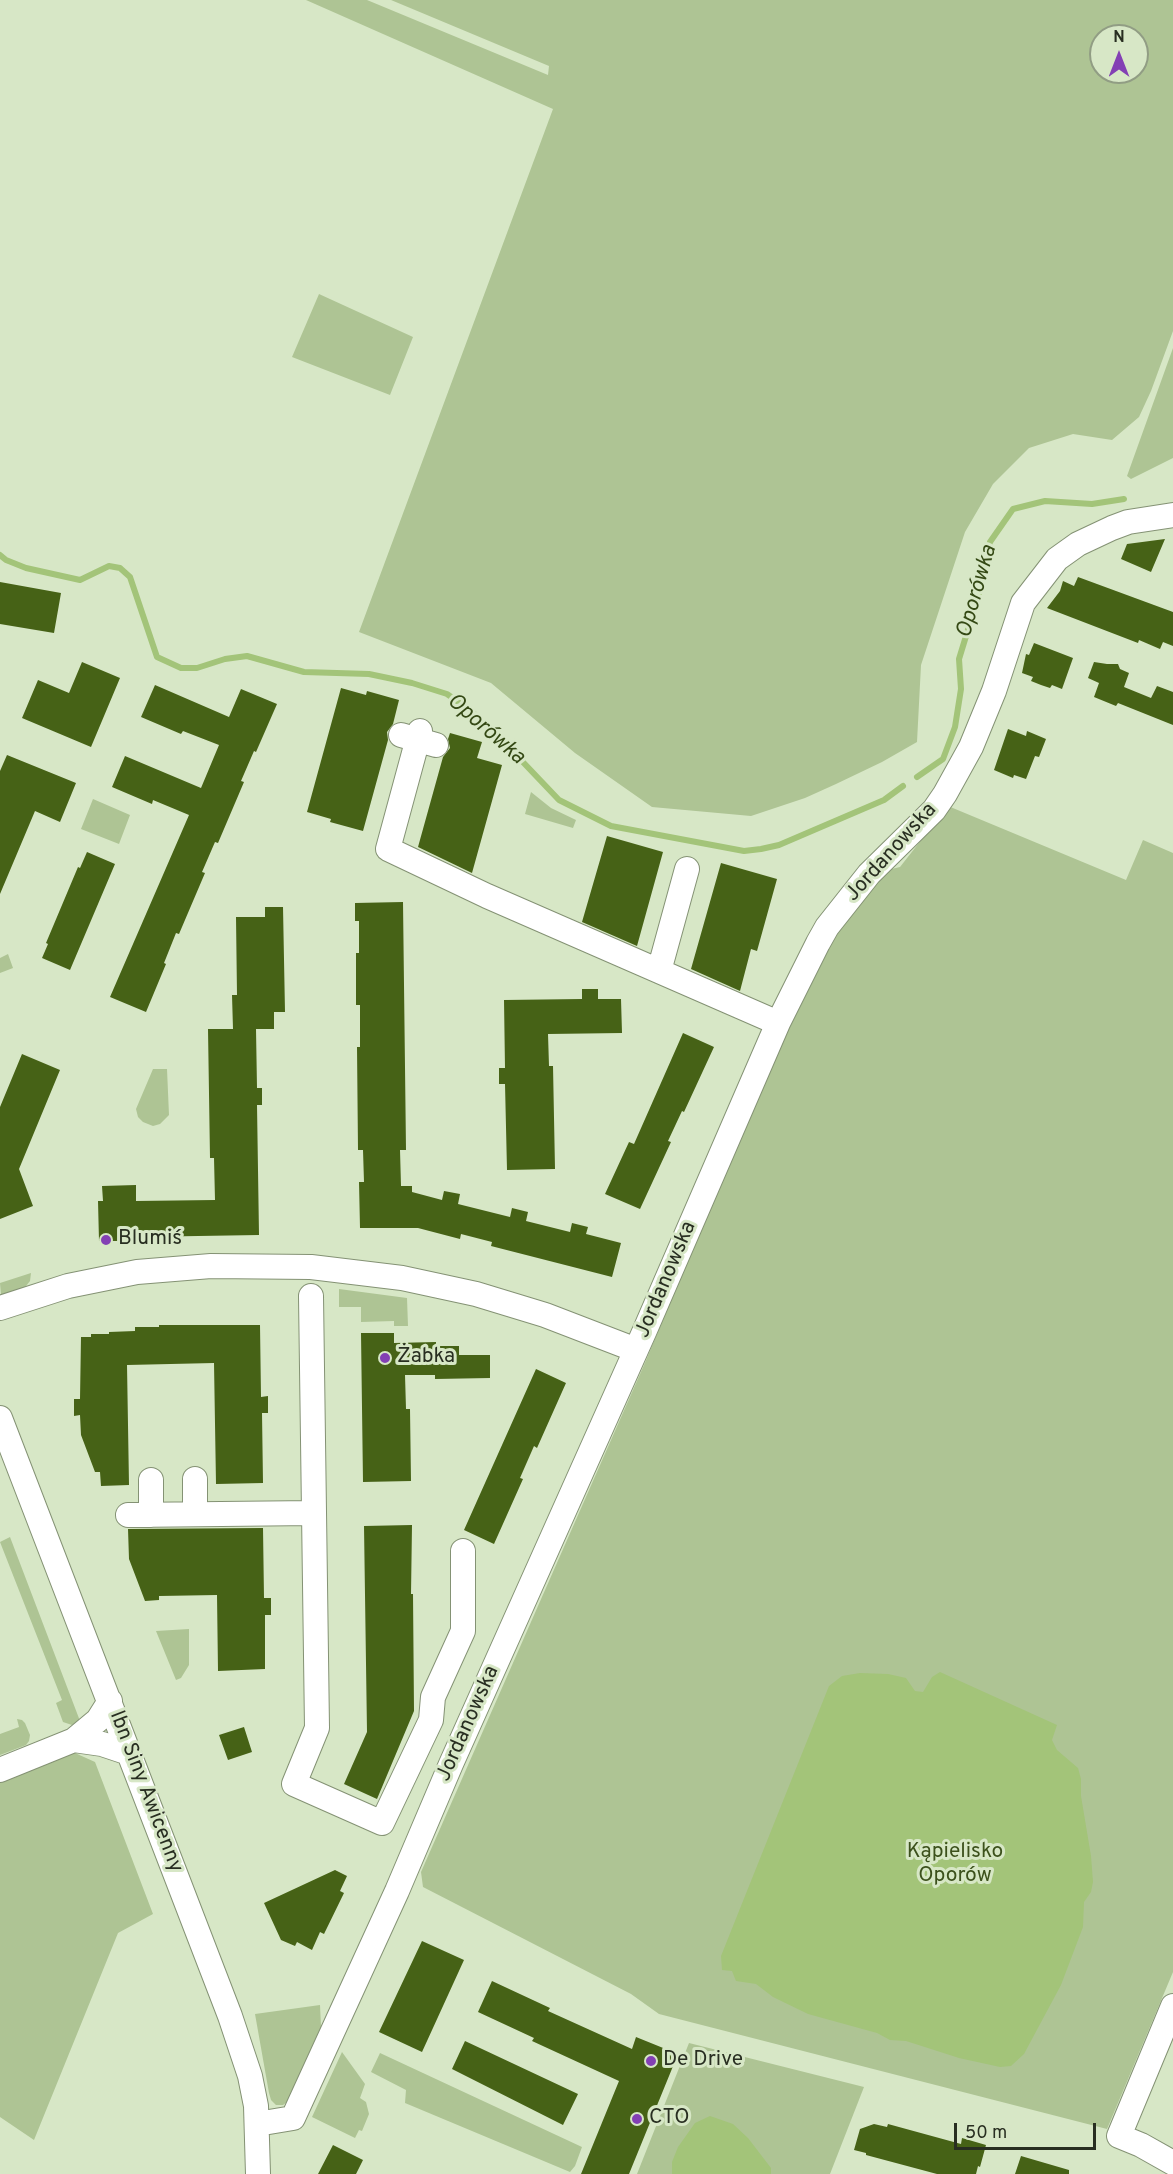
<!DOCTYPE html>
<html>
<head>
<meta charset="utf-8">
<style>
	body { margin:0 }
	#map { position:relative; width:1173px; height:2174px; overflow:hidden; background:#d7e7c6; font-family:Overpass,sans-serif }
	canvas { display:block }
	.north { position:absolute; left:1089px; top:24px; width:60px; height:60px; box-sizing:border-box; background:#d7e7c6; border:2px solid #919d84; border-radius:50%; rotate:0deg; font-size:16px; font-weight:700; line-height:24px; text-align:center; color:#282e21 }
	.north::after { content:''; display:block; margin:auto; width:21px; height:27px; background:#8340b4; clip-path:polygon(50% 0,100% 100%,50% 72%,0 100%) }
	.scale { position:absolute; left:954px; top:2123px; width:142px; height:27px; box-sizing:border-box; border:3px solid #282e21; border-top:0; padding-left:8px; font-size:18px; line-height:21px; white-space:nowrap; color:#282e21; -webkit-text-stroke:4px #d7e7c6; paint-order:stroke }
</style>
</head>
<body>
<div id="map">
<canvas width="1173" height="2174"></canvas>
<div class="north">N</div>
<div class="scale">50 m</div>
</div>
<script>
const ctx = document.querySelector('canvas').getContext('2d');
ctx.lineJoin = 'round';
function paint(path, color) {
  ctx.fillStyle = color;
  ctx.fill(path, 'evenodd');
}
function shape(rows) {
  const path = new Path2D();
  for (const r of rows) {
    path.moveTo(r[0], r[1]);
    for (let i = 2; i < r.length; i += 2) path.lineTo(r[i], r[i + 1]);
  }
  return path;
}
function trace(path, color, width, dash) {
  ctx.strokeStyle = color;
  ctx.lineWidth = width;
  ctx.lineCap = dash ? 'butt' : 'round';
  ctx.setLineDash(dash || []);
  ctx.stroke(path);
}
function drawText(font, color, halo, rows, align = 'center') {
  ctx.font = font + ' Overpass,sans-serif';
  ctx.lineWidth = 6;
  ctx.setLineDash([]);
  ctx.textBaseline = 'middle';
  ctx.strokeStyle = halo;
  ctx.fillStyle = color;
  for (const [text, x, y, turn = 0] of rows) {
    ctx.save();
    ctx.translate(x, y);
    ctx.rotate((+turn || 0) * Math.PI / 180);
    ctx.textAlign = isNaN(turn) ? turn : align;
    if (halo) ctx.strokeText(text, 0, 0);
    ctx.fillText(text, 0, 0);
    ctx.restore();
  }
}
paint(shape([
	[306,0,367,0,548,75,549,66,391,0,1173,0,1173,331,1151,391,1139,417,1112,440,1073,434,1029,448,993,484,965,532,921,665,917,742,882,762,836,784,805,798,751,816,652,807,575,753,491,683,359,632,553,109],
	[1101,36,1137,36,1137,72,1101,72],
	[319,294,413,337,390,395,292,357],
	[1173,348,1173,458,1131,479,1127,476],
	[531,792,551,808,576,820,573,828,525,814],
	[93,799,130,815,119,844,81,829],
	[948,806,1126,880,1143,840,1173,853,1173,1972,1107,2129,659,2014,631,1994,423,1887,421,1872,644,1365,774,1055,829,938,883,871,900,867],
	[8,954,13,968,0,973,0,958],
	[153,1069,167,1069,169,1115,160,1124,153,1126,143,1122,138,1117,136,1109],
	[31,1273,30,1281,26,1286,20,1290,1,1295,0,1283],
	[339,1289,407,1298,408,1326,394,1326,394,1321,361,1322,361,1307,339,1307],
	[10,1537,80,1721,72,1725,63,1722,56,1703,62,1700,0,1542],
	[189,1629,189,1665,181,1678,176,1680,156,1631],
	[17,1719,22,1720,25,1723,30,1735,29,1741,26,1745,0,1755,0,1734,19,1727],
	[75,1753,95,1762,153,1914,118,1933,34,2140,0,2117,0,1780],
	[320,2005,321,2027,287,2102,283,2105,276,2105,271,2100,269,2093,255,2014],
	[689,2043,864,2087,830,2174,637,2174],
	[342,2052,365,2084,360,2098,366,2102,369,2114,362,2131,359,2130,355,2138,312,2117],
	[380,2053,582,2147,575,2166,570,2172,405,2103,406,2090,371,2072]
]), '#aec494');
paint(shape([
	[940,1672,1057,1725,1052,1740,1057,1750,1078,1768,1081,1779,1081,1796,1091,1856,1093,1882,1091,1892,1084,1902,1083,1927,1061,1985,1024,2054,1011,2066,1000,2067,959,2058,906,2041,890,2040,877,2033,808,2014,773,1997,756,1984,736,1981,732,1971,722,1970,721,1956,829,1686,842,1676,860,1673,888,1674,906,1678,915,1691,923,1692,932,1677],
	[710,2116,733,2124,748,2138,771,2168,771,2174,672,2174,672,2162,678,2147,695,2123]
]), '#a3c479');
trace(shape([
	[0,555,6,560,26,568,80,580,109,566,120,568,130,577,157,657,181,668,197,668,225,659,247,656,304,672,369,674,412,683,447,694,471,711,501,739,559,800,611,826,744,851,761,849,779,845,884,800,903,786],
	[917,777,943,759,955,727,961,689,959,659,978,597,990,542,1013,509,1045,501,1092,504,1124,499]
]), '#a3c479', 6);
paint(shape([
	[1165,539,1151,572,1121,559,1127,544],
	[1078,577,1173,612,1173,646,1163,642,1160,649,1139,640,1138,643,1047,608,1060,591,1063,581,1074,586],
	[0,582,61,593,54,633,0,624],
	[1034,643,1073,658,1062,689,1052,685,1050,688,1041,685,1031,681,1033,677,1022,673,1026,654,1029,655],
	[82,662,120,678,91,747,22,718,38,680,69,693],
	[1094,662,1107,664,1118,664,1120,669,1129,673,1124,687,1151,698,1157,686,1173,692,1173,725,1118,703,1116,706,1094,697,1099,683,1088,678],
	[155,685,229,717,241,689,277,704,256,752,254,751,241,781,244,782,218,843,215,842,202,872,205,873,179,934,176,933,164,963,166,964,146,1012,110,997,189,815,153,800,152,804,112,787,125,756,201,788,219,745,183,731,181,734,141,717],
	[341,688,366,695,367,691,399,700,393,724,387,732,388,740,363,831,330,822,331,819,307,812],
	[1008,729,1026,736,1027,731,1046,739,1039,757,1035,756,1026,779,1014,775,1013,778,994,770],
	[450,733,482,742,477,758,502,765,472,873,418,847,443,757,450,748,448,739],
	[7,755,76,783,60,822,35,811,0,894,0,771],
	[607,836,663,852,637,946,582,922],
	[87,852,115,864,70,970,42,958,48,944,46,943,78,867,80,868],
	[721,863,777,879,757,951,751,949,740,991,691,969],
	[403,902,406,1150,400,1150,401,1186,412,1186,412,1192,442,1200,444,1191,460,1194,458,1204,510,1217,512,1208,528,1212,526,1221,570,1232,572,1223,588,1227,586,1234,621,1243,612,1277,491,1246,492,1242,461,1234,460,1239,418,1228,360,1228,359,1182,364,1182,363,1150,358,1150,357,1047,360,1047,360,1005,356,1005,356,953,359,953,359,921,355,921,355,903],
	[265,907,283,907,285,1012,274,1012,274,1029,256,1029,257,1088,262,1088,262,1105,257,1105,259,1235,137,1237,137,1241,99,1241,98,1201,103,1201,102,1186,136,1185,136,1201,215,1200,214,1158,210,1158,208,1029,233,1029,232,995,237,995,236,917,265,917],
	[582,989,598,989,598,999,621,999,622,1033,548,1034,549,1066,553,1066,555,1169,507,1170,505,1084,499,1084,499,1068,505,1068,504,1000,582,999],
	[683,1033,714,1047,684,1112,682,1111,668,1141,671,1142,640,1209,605,1194,629,1142,634,1144],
	[22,1054,60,1070,19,1169,33,1206,0,1219,0,1107],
	[159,1325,260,1325,261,1397,268,1396,268,1413,262,1413,263,1483,216,1484,214,1363,127,1365,129,1485,101,1486,100,1472,95,1472,81,1435,80,1415,74,1416,74,1399,80,1399,81,1337,91,1337,91,1334,109,1334,109,1332,135,1331,135,1327,159,1327],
	[361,1333,394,1333,394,1343,436,1342,436,1346,459,1346,459,1355,490,1355,490,1378,435,1379,435,1375,405,1375,406,1409,410,1409,411,1481,363,1482],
	[536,1369,566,1383,537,1448,534,1446,520,1478,523,1479,494,1544,464,1530],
	[412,1525,411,1594,413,1594,414,1711,377,1799,344,1784,367,1732,364,1526],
	[263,1528,264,1598,271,1598,271,1615,265,1615,265,1669,218,1671,217,1595,159,1596,159,1600,145,1601,129,1559,128,1529],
	[244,1727,252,1752,228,1760,219,1735],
	[335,1870,347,1876,340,1891,344,1893,324,1934,320,1932,312,1950,297,1942,295,1946,281,1940,264,1903],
	[422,1941,464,1960,422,2052,379,2032],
	[492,1981,550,2008,548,2011,632,2049,636,2037,678,2054,629,2174,581,2174,619,2081,532,2041,534,2038,478,2012],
	[465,2041,578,2094,563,2125,452,2069],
	[874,2124,887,2127,888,2124,961,2144,962,2138,986,2145,980,2167,978,2166,976,2174,937,2174,866,2155,866,2153,854,2150,860,2129],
	[333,2145,363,2160,356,2174,318,2174],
	[1021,2156,1069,2170,1069,2174,1015,2174]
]), '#466216');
const minor = shape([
	[420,731,388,849,487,896,778,1023],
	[401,735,436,745],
	[659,971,687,869],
	[311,1296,317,1728,294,1784,382,1823,431,1720,433,1697,463,1631,463,1551],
	[0,1308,68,1286,137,1272,211,1266,311,1267,402,1278,476,1294,545,1315,636,1350],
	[0,1418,230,2016,250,2076,256,2106,258,2174],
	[151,1480,151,1515],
	[195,1514,195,1479],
	[128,1515,314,1513],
	[74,1740,102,1744,129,1753],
	[0,1770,74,1740,98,1720,110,1701],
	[1173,2006,1119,2136,1141,2145,1173,2163],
	[257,2124,293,2118,397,1891,451,1764,645,1330,778,1023,818,943,827,927,869,874,934,810,945,794,971,747,994,691,1023,603,1057,559,1078,544,1112,528,1128,522,1173,515]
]);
trace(minor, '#849274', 26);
trace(minor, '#fff', 24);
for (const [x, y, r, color] of [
	[106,1240,6,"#8340b4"],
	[385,1358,6,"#8340b4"],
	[651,2061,6,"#8340b4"],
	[637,2119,6,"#8340b4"]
]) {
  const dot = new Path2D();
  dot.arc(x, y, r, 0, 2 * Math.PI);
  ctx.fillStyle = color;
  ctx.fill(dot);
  trace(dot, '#d7e7c6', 2);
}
drawText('21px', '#282e21', '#d7e7c6', [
	["Jordanowska",892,853,-48],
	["Jordanowska",667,1280,-67],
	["Jordanowska",469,1724,-66],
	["Ibn Siny Awicenny",145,1792,69]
]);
drawText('21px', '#282e21', '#d7e7c6', [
	["Blumiś",118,1240],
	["Żabka",397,1358],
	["De Drive",663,2061],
	["СТО",649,2119]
], 'left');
drawText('21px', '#3c511c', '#d7e7c6', [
	["Kąpielisko",955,1853],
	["Oporów",955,1877]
]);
drawText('italic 22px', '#344914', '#d7e7c6', [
	["Oporówka",978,592,-74],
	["Oporówka",485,730,41]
]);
</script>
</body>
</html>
